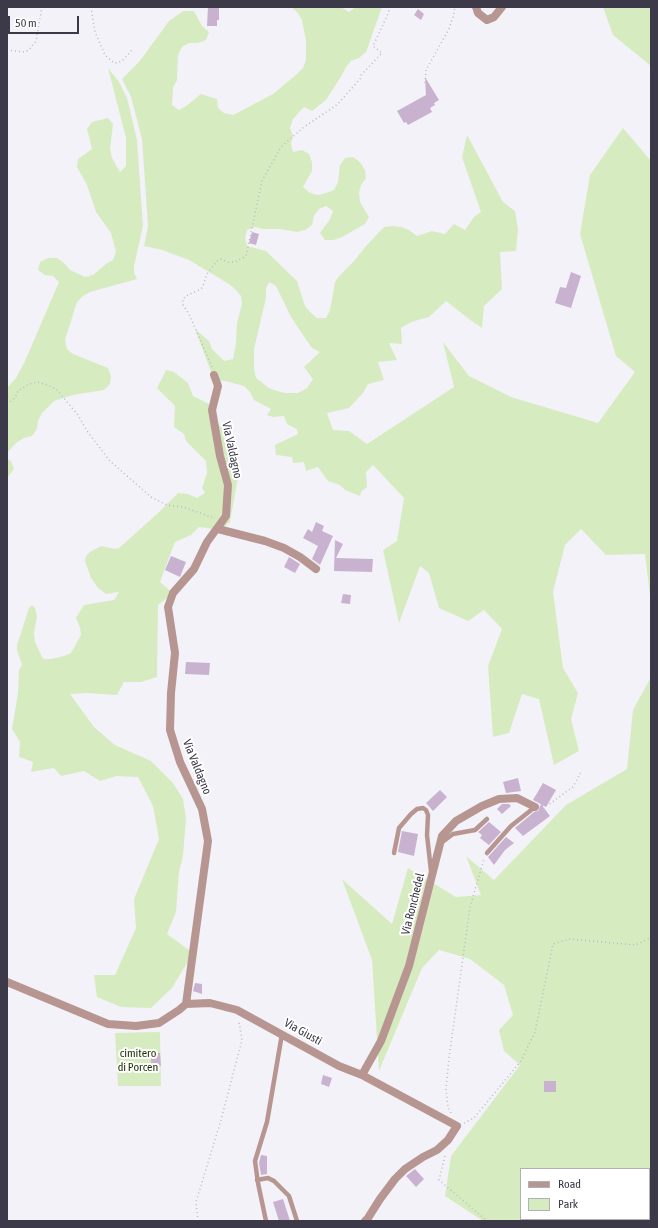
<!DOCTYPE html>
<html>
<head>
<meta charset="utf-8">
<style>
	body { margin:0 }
	#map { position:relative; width:658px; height:1228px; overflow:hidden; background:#f3f2f9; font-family:"Asap Condensed",sans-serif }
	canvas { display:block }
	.frame { position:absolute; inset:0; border:8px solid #3c3a48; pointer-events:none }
	.legend { position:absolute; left:520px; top:1168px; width:130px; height:52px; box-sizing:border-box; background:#fff; border:1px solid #b1b0b6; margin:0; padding:5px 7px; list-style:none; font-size:12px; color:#3c3a48 }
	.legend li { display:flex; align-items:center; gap:8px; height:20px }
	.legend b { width:20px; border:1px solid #b1b0b6 }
	.scale { position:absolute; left:8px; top:16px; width:71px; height:18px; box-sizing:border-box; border:2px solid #3c3a48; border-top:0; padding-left:5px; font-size:12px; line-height:14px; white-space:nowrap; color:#3c3a48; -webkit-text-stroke:3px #fff; paint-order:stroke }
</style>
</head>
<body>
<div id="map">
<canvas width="658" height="1228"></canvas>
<div class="frame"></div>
<ul class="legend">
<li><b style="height:5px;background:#b79590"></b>Road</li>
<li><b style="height:11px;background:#d6ecc0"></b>Park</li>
</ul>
<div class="scale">50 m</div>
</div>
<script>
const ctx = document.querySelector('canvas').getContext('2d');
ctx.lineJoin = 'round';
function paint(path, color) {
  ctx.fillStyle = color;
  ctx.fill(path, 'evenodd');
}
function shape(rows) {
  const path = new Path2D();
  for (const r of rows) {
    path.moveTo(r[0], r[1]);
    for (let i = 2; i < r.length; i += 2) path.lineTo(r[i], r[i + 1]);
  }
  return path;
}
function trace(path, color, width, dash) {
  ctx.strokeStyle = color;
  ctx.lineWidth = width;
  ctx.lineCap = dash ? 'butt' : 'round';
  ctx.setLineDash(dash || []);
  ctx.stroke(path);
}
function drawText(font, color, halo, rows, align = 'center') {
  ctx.font = font + ' "Asap Condensed",sans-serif';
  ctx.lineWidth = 4;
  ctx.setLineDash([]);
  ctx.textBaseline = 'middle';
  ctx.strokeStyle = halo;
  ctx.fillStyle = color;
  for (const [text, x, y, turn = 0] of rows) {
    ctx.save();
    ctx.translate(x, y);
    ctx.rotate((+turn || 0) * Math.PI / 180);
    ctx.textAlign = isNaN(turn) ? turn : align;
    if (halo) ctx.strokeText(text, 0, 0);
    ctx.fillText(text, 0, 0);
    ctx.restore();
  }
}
paint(shape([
	[291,7,341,7,349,12,356,7,382,7,366,52,359,58,351,61,346,67,342,75,326,100,312,111,304,107,293,119,290,128,293,136,291,144,293,152,302,150,309,154,312,162,312,171,303,187,310,193,318,195,326,193,334,190,338,182,340,165,345,158,353,157,360,162,365,170,366,178,361,185,359,193,360,202,369,217,365,224,342,237,334,240,325,240,320,233,330,219,333,211,326,206,319,209,314,216,312,225,305,230,297,232,280,229,263,229,255,227,247,230,245,238,247,246,266,251,297,281,305,306,310,312,317,318,326,318,330,310,335,282,340,275,354,261,366,246,384,227,393,226,401,227,409,230,417,236,432,231,445,234,454,224,465,230,474,217,481,212,462,157,467,135,503,202,515,211,518,229,516,251,500,252,502,289,484,306,482,328,469,319,446,301,429,317,411,322,401,328,402,344,389,343,397,360,378,362,384,380,368,384,363,393,349,408,327,413,333,430,349,431,367,444,454,387,443,342,469,376,511,397,598,423,635,372,616,356,580,234,590,175,623,128,651,161,651,604,645,554,606,555,581,529,565,545,553,592,563,668,578,693,571,719,579,751,554,765,539,699,522,694,509,733,493,737,488,666,502,629,484,610,468,621,439,608,429,573,420,566,399,623,383,550,397,541,404,498,373,465,366,472,367,487,361,492,360,496,345,490,340,485,328,481,318,467,306,471,304,462,293,463,292,457,276,455,275,445,298,434,297,429,287,424,284,416,273,417,267,415,271,409,254,400,250,392,244,386,225,381,212,380,212,376,210,369,195,329,209,341,212,349,224,361,233,359,236,343,237,323,242,304,241,296,235,289,229,284,189,260,162,250,144,246,148,226,142,139,131,97,122,79,139,62,169,21,183,11,194,11,202,26,209,32,206,40,198,43,189,43,182,47,178,55,177,80,173,88,172,105,179,110,186,106,201,94,217,99,218,108,224,113,233,115,241,111,273,94,297,74,303,68,306,60,306,40,304,31,302,20,298,13],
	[269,282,276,286,291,317,307,341,312,348,320,352,304,367,313,379,307,388,298,393,285,393,277,391,269,388,256,378,254,369,254,349,266,298,266,289],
	[603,7,651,7,651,66,613,35],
	[108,68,119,82,127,98,137,140,143,226,134,266,134,273,137,279,90,292,83,296,77,302,65,340,67,349,73,354,108,368,111,376,110,384,104,390,73,395,54,401,42,413,38,421,37,429,32,436,24,438,16,443,7,453,7,388,16,378,25,361,59,282,53,276,45,275,38,270,40,262,48,258,57,258,64,263,70,270,85,277,93,275,106,264,113,260,116,252,111,233,96,212,87,185,77,167,78,159,92,149,87,129,92,122,108,118,113,124,110,149,112,158,120,172,126,166,126,138],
	[166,370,174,372,188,383,193,396,209,404,214,420,226,432,229,453,238,477,230,522,221,530,199,527,191,535,175,542,170,555,160,582,173,593,158,605,157,677,141,682,124,682,117,695,87,693,70,694,94,727,115,745,151,761,173,783,183,799,186,818,183,856,179,872,176,912,167,934,193,953,172,988,151,1008,121,1007,97,997,94,975,115,975,136,928,134,899,159,839,153,806,138,777,117,776,100,781,84,771,61,776,54,768,31,772,33,762,19,757,20,742,12,729,18,693,19,670,22,665,17,650,17,645,29,608,32,605,35,608,37,617,34,633,35,642,42,657,44,659,51,659,64,656,71,653,81,635,80,627,76,618,84,605,114,600,119,592,106,594,98,588,91,578,85,561,86,556,90,552,101,546,115,549,119,548,157,514,178,493,188,494,197,498,205,493,202,488,207,473,206,461,186,441,184,434,174,427,175,406,157,388],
	[7,459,11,461,14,469,7,478],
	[651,677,651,1221,483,1221,445,1196,451,1156,520,1065,504,1051,499,1030,513,1015,504,985,470,959,439,950,422,968,379,1071,372,960,342,879,392,924,408,868,456,897,481,895,466,856,494,880,566,805,627,769,633,710],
	[521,1169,649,1169,649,1219,521,1219],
	[160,1032,161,1086,118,1086,115,1033]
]), '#d6ecc0');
paint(shape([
	[208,7,219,7,219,20,217,20,217,26,207,26],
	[418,9,424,14,421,20,414,15],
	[425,77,439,100,434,103,435,105,430,108,432,112,408,125,406,122,404,123,397,111,426,95],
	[252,232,259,234,256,245,249,243],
	[571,272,581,276,571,308,555,303,560,287,566,288],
	[316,522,324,526,322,531,333,536,320,565,312,559,318,546,303,538,308,529,312,532],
	[335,540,343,544,336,558,373,559,372,572,334,571],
	[171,556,186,562,180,577,165,570],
	[289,557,300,564,295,573,284,567],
	[343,594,351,595,350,604,341,603],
	[186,662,210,663,209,675,185,674],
	[518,778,521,791,506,793,503,782],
	[543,783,556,790,546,807,533,800],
	[440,790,447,797,433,811,426,803],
	[502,804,509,804,511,806,502,814,497,809],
	[541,804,550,816,523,836,515,828,534,812,538,811],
	[489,822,501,832,489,845,480,838,482,835,478,832],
	[402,831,418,834,414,856,398,852],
	[506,837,514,843,505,850,494,865,488,857],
	[195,983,202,984,202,994,193,991],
	[151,1053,160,1053,161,1066,151,1065],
	[323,1075,332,1078,329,1087,321,1084],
	[544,1081,556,1081,556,1092,544,1092],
	[261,1155,267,1156,267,1174,261,1175,259,1163],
	[415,1169,424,1179,416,1187,406,1176],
	[283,1199,290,1221,279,1221,273,1202]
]), '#c9b2cf');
trace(shape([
	[91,7,95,32,105,55,114,63,118,63,123,60,132,50],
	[7,50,24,52,29,50,36,41,42,7],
	[425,83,426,70,449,29,453,17,455,7],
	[212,367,189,314,183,305,183,299,186,296,201,289,203,286,207,274,217,261,221,259,228,262,235,262,246,256,262,181,281,147,304,127,338,104,360,79,361,75,382,53,373,46,388,14,390,7],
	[7,404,15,398,18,391,29,384,37,382,48,385,57,390,78,415,87,431,110,461,151,497,167,505,183,507,214,518],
	[542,806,548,805,573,787,581,772],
	[451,1113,448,1107,446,1089,449,1058,470,907,484,859],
	[464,1123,474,1118,521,1061,535,1032,553,944,569,939,635,945,651,938],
	[445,1156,439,1180,487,1221],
	[198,1221,196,1202,221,1120,242,1040,239,1022]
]), '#bbb9c3', 1.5, [1, 3]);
trace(shape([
	[441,843,453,834,475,830,487,819],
	[394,853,399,828,411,814,417,809,423,808,426,810,428,815,427,835,431,871],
	[487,853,511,826,535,807],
	[257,1180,268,1178,274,1181,289,1196,297,1221],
	[266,1221,258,1183,255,1161,267,1122,282,1034]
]), '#b79590', 4.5);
trace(shape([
	[476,7,478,13,487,20,494,17,502,7],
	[218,529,265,541,284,548,300,557,316,569],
	[7,982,108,1024,136,1026,159,1023,179,1010,186,1004,210,1003,237,1010,339,1066,362,1075,457,1126,448,1140,437,1150,423,1157,405,1169,395,1179,380,1199,368,1218,365,1221],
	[186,1004,208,841,202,809,180,762,170,730,171,693,175,653,168,607,173,593,194,569,207,542,226,516,228,485,220,456,212,410,218,386,214,375],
	[362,1075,381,1041,409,966,442,836,456,821,482,806,499,799,517,798,535,807]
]), '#b79590', 8);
drawText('12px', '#3c3a48', '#fff', [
	["Via Valdagno",232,450,78],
	["Via Valdagno",197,767,68],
	["Via Ronchedel",413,904,-76],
	["Via Giusti",303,1032,29]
]);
drawText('12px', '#1e3102', '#fff', [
	["cimitero",138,1053],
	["di Porcen",138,1067]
]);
</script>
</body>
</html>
